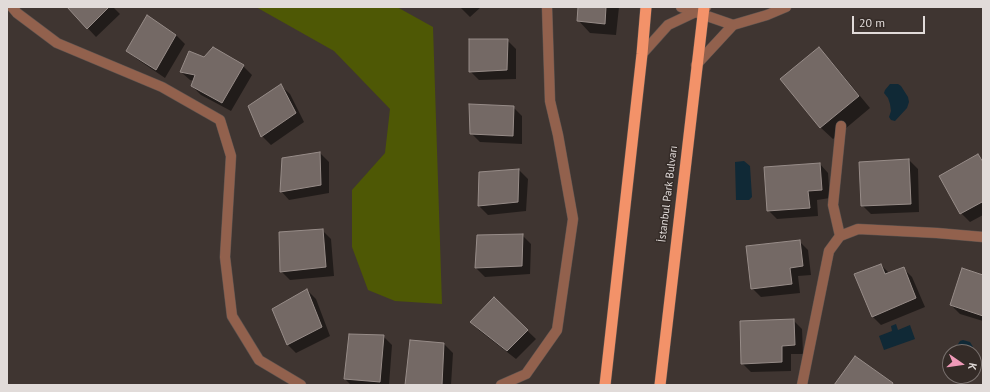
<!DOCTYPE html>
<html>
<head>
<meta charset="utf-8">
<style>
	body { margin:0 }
	#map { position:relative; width:990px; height:392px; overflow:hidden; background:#3f3531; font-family:"PT Sans",sans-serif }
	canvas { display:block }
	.frame { position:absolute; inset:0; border:8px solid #e1dbd9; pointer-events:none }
	.north { position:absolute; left:942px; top:344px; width:40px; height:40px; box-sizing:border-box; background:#342b27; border:1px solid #79716e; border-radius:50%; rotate:103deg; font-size:11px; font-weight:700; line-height:16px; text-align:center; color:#e1dbd9 }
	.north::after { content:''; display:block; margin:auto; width:14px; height:18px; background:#ef9ab8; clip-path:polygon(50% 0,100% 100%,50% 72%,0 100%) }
	.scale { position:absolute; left:852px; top:16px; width:73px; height:18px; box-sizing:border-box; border:2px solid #e1dbd9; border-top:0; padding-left:5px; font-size:12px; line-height:14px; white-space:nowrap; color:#e1dbd9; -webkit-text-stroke:3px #342b27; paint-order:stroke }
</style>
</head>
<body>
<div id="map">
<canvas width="990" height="392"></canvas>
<div class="frame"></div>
<div class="north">K</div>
<div class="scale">20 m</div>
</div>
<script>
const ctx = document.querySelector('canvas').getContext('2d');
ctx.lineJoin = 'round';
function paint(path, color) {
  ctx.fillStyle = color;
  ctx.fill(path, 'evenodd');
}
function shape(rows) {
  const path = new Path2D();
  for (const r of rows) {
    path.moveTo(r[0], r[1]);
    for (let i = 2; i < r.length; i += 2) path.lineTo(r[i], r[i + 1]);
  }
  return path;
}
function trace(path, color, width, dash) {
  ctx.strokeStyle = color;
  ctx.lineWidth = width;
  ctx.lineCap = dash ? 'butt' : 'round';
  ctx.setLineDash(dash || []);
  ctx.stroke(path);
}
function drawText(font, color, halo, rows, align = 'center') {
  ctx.font = font + ' "PT Sans",sans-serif';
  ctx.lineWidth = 3;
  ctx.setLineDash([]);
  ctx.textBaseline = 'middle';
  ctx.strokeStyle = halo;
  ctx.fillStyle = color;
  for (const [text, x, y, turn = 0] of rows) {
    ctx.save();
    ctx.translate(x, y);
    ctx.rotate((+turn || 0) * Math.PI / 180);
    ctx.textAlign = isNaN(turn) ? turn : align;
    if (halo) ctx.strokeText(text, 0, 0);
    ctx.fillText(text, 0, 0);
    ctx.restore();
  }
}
paint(shape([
	[256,7,397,7,433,27,442,304,395,301,368,290,352,247,352,190,385,153,390,109,334,51]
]), '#4e5805');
paint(shape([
	[890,84,898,84,901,86,908,97,909,102,907,108,895,121,891,120,889,117,891,111,890,104,888,98,884,93,885,90],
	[744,161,750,166,752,197,749,200,736,200,735,162],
	[896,324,898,330,910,325,915,339,884,350,879,336,892,331,891,326],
	[963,340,970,342,973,347,972,352,953,352,960,341]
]), '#102936');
paint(shape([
	[68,7,113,7,120,14,96,37],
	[460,7,481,7,470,17],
	[579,7,619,7,616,35,590,33,578,20],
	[147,16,176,35,185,44,165,78,137,59,128,51],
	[507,40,516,49,516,79,479,80,470,71],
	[819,49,831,61,870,108,833,139,820,127],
	[205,58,243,66,252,75,231,111,201,95,192,86,194,81,190,80,181,72],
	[281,86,290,94,304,122,271,145,262,136],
	[513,107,522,116,522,144,480,142,471,133],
	[320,153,329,162,329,193,289,200,281,191],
	[978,155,983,160,983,215,970,222,961,213],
	[909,160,918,169,919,212,871,214,862,205],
	[820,164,828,173,830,198,817,200,818,216,777,219,768,210],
	[519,170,528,179,526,211,488,215,479,206,480,173],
	[322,230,331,239,334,276,290,280,281,271],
	[522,235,531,244,530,274,485,277,476,268],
	[799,241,808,250,811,275,798,276,800,293,761,297,752,288],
	[881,265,889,273,903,268,912,277,925,307,881,325,872,316],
	[983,276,983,321,960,314,951,305],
	[307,290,316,299,330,336,296,353,287,344],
	[494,299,536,339,516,359,480,331,471,322],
	[793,320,802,329,803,354,791,354,791,371,751,372,742,363],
	[350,335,383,336,392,345,389,385,351,385,345,379],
	[444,344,453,353,451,385,407,385]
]), '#0007');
const building = shape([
	[67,7,109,7,87,29,67,7],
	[578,7,606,7,605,24,577,21,578,7],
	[147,15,176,35,156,70,126,51,147,15],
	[469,39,508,39,507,70,469,72,469,39],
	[213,47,244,65,222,103,191,86,195,75,180,72,189,51,204,57,213,47],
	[819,47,859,96,820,128,780,79,819,47],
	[281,84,296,113,261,137,248,106,281,84],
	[469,104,514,106,513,136,470,134,469,104],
	[320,152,321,185,280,192,282,158,320,152],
	[978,154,983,162,983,204,982,202,960,214,939,176,978,154],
	[909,159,911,204,861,206,859,162,909,159],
	[820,163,822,190,808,191,810,208,767,211,764,167,820,163],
	[519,169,518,202,478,206,479,172,519,169],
	[323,229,326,267,280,272,279,232,323,229],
	[523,234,522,266,475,268,477,235,523,234],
	[800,240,803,266,790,268,792,284,751,289,746,246,800,240],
	[881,264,885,274,904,267,916,298,872,317,854,274,881,264],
	[962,268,983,275,983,316,950,305,962,268],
	[307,289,322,327,287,345,272,309,307,289],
	[494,297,528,330,507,351,470,322,494,297],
	[794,319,795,345,782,346,782,362,741,364,740,321,794,319],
	[349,334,384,335,380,382,344,379,349,334],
	[410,340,444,343,442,385,405,385,410,340],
	[855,356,893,383,892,385,834,385,855,356]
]);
paint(building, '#746965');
trace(building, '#978c88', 1);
const service = shape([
	[12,7,17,13,57,43,162,87,220,120,231,156,225,257,232,316,259,360,301,385],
	[840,236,833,205,841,126],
	[501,385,526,374,557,330,573,219,558,135,550,101,547,7],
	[802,385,829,251,840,236,858,229,937,233,983,237]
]);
const minor = shape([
	[681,7,733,25]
]);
const tertiary = shape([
	[642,54,668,25,706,7],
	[696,65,733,25,767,15,786,7]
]);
const trunk = shape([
	[605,385,642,54,646,7],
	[660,385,704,7]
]);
trace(service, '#5c534f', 11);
trace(minor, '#5c534f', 11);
trace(tertiary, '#5c534f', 11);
trace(trunk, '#5c534f', 12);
trace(service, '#92614d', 10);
trace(minor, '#92614d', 10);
trace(tertiary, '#92614d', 10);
trace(trunk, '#f39269', 11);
drawText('11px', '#e1dbd9', '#342b27', [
	["İstanbul Park Bulvarı",668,194,-83]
]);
</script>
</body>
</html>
